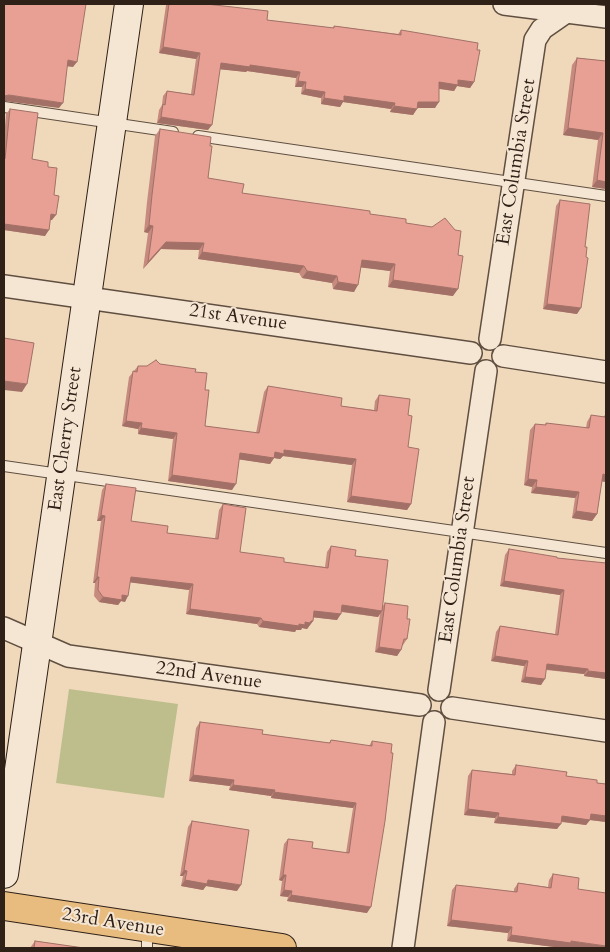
<!DOCTYPE html>
<html>
<head>
<meta charset="utf-8">
<style>
	body { margin:0 }
	#map { position:relative; width:610px; height:952px; overflow:hidden; background:#f0d9bb; font-family:Cardo,serif }
	canvas { display:block }
	.frame { position:absolute; inset:0; border:5px solid #302118; pointer-events:none }
</style>
</head>
<body>
<div id="map">
<canvas width="610" height="952"></canvas>
<div class="frame"></div>
</div>
<script>
const ctx = document.querySelector('canvas').getContext('2d');
ctx.lineJoin = 'round';
function paint(path, color) {
  ctx.fillStyle = color;
  ctx.fill(path, 'evenodd');
}
function shape(rows) {
  const path = new Path2D();
  for (const r of rows) {
    path.moveTo(r[0], r[1]);
    for (let i = 2; i < r.length; i += 2) path.lineTo(r[i], r[i + 1]);
  }
  return path;
}
function trace(path, color, width, dash) {
  ctx.strokeStyle = color;
  ctx.lineWidth = width;
  ctx.lineCap = dash ? 'butt' : 'round';
  ctx.setLineDash(dash || []);
  ctx.stroke(path);
}
function drawText(font, color, halo, rows, align = 'center') {
  ctx.font = font + ' Cardo,serif';
  ctx.lineWidth = 4;
  ctx.setLineDash([]);
  ctx.textBaseline = 'middle';
  ctx.strokeStyle = halo;
  ctx.fillStyle = color;
  for (const [text, x, y, turn = 0] of rows) {
    ctx.save();
    ctx.translate(x, y);
    ctx.rotate((+turn || 0) * Math.PI / 180);
    ctx.textAlign = isNaN(turn) ? turn : align;
    if (halo) ctx.strokeText(text, 0, 0);
    ctx.fillText(text, 0, 0);
    ctx.restore();
  }
}
paint(shape([
	[69,689,178,704,164,798,56,783]
]), '#bebe8c');
const service = shape([
	[4,107,173,132],
	[198,136,606,196],
	[4,466,606,553],
	[147,948,147,929]
]);
const minor = shape([
	[504,4,606,17],
	[4,286,471,353],
	[490,339,535,40,542,29,578,4],
	[503,356,606,372],
	[4,628,68,656,420,705],
	[439,690,486,371],
	[452,708,606,731],
	[403,948,434,722]
]);
const secondary = shape([
	[4,874,129,4]
]);
const primary = shape([
	[4,906,282,948]
]);
trace(service, '#604f41', 12);
trace(minor, '#604f41', 24);
trace(secondary, '#302118', 30);
trace(primary, '#302118', 30);
trace(service, '#f5e6d3', 10);
trace(minor, '#f5e6d3', 21);
trace(secondary, '#f5e6d3', 28);
trace(primary, '#e8bc7e', 28);
paint(shape([
	[167,4,206,4,267,20,333,28,334,26,398,34,401,30,474,82,470,88,457,86,454,91,439,89,435,108,417,108,413,115,390,112,391,109,343,102,340,107,321,104,321,98,301,94,302,87,295,87,296,78,247,71,246,72,220,69,208,130,157,123,159,110,162,105,163,96,167,91,191,94,196,59,159,53,166,5],
	[577,58,606,61,606,189,592,187,598,140,563,135,572,65],
	[10,109,32,159,48,167,54,195,52,220,50,220,45,236,4,230,4,138,6,114],
	[160,129,210,146,208,178,242,193,370,214,406,223,453,296,388,287,390,271,361,267,354,292,333,289,332,283,302,278,299,273,198,259,199,250,161,249,143,269,148,233,144,232,147,202,155,136],
	[560,200,585,247,577,314,543,309,556,206],
	[160,364,195,372,205,390,205,426,256,433,264,392,268,386,341,406,374,410,375,401,379,395,408,415,408,447,411,504,407,510,347,502,352,465,283,456,280,459,274,458,270,464,239,459,232,490,168,481,173,439,138,434,138,429,122,426,129,377,138,366,147,366],
	[606,414,606,482,602,481,597,514,592,521,572,518,575,498,531,493,532,487,524,485,530,430,535,424,545,425,546,423,586,428,587,422,591,415,603,417],
	[106,484,131,521,167,533,215,539,219,510,223,504,240,552,284,562,325,567,327,552,331,546,355,556,382,607,385,603,407,619,407,639,403,645,402,645,401,650,397,656,375,652,380,613,378,617,341,612,337,620,313,617,313,621,307,629,302,628,301,630,296,630,295,632,259,627,257,624,186,614,189,590,130,582,125,602,121,601,118,605,99,602,94,596,95,583,93,583,101,521,97,521,102,490],
	[509,549,557,558,606,563,606,679,584,676,584,674,546,670,541,685,521,682,524,666,491,661,496,632,500,626,555,634,560,595,500,586,505,555],
	[200,722,262,734,329,743,331,740,369,746,372,741,367,913,287,901,288,897,280,896,282,881,279,880,284,844,288,839,312,848,346,853,353,808,271,798,271,796,229,790,230,786,189,781,196,728],
	[516,765,597,783,606,784,606,822,590,820,586,825,561,822,557,829,494,823,495,818,464,815,468,776,472,770,512,774,512,771],
	[192,821,237,891,206,886,203,890,181,886,183,876,180,876,188,827],
	[553,874,568,947,567,948,562,948,507,941,508,933,447,926,452,890,456,885,514,892,514,889,518,883,548,887,549,880],
	[35,941,84,948,30,948]
]), '#c78a7e');
paint(shape([
	[163,47,200,53,196,59,159,53],
	[68,60,77,62,73,67,64,66],
	[221,63,250,65,300,72,296,78,247,71,246,72,217,69],
	[458,80,474,82,470,88,457,86,454,91,435,88,439,82],
	[298,81,306,82,302,87,295,87],
	[305,89,325,92,321,98,301,94],
	[9,95,63,103,59,108,4,101,4,96],
	[344,96,395,103,391,109,343,102,340,107,321,104,324,98],
	[418,102,439,102,435,108,414,108],
	[394,106,417,109,413,115,390,112],
	[161,117,212,125,208,130,157,123],
	[568,128,603,133,598,140,563,135],
	[597,180,606,182,606,189,592,187],
	[51,214,56,215,52,220,47,220],
	[4,224,49,230,45,236,4,230],
	[149,225,153,226,148,233,144,232],
	[166,242,204,243,199,250,161,249,143,269,148,262],
	[202,252,304,266,299,273,198,259],
	[362,260,395,264,390,271,357,267],
	[307,271,337,276,332,283,302,278],
	[393,280,458,289,453,296,388,287],
	[338,282,358,285,354,292,333,289],
	[547,304,581,308,577,314,543,309],
	[4,381,27,384,22,392,4,390],
	[126,421,142,423,138,429,122,426],
	[141,428,177,433,173,439,138,434],
	[284,450,356,459,352,465,283,456,280,459,274,458,270,464,236,459,240,453,275,452],
	[603,474,606,475,606,482,599,481],
	[172,475,236,484,232,490,168,481],
	[528,479,537,480,532,487,524,485],
	[536,487,579,492,575,498,531,493],
	[351,496,411,504,407,510,347,502],
	[576,511,597,514,592,521,572,518],
	[101,515,105,516,101,521,97,521],
	[97,577,99,577,95,583,93,583],
	[131,577,193,584,189,590,127,582],
	[504,581,564,590,560,595,500,586],
	[122,595,128,596,125,602,121,601,118,605,99,602,103,597],
	[342,605,382,611,378,617,338,611],
	[190,609,261,618,257,624,186,614],
	[314,611,341,614,337,620,310,617],
	[263,621,299,624,311,621,313,621,307,629,302,628,301,630,296,630,295,632,259,627],
	[379,647,401,650,397,656,375,652],
	[495,656,528,661,524,666,491,661],
	[547,664,588,669,584,674,543,669],
	[588,671,606,673,606,679,584,676],
	[525,677,545,679,541,685,521,682],
	[193,775,234,780,230,786,189,781],
	[233,785,275,790,271,796,229,790],
	[274,792,356,803,353,808,271,798],
	[468,809,499,813,495,818,464,815],
	[591,814,606,816,606,822,590,820,586,825,558,821,562,816],
	[498,817,561,824,557,829,494,823],
	[184,870,187,871,183,876,180,876],
	[283,875,286,875,282,881,279,880],
	[185,880,208,880,241,885,237,891,206,886,203,890,181,886],
	[284,890,292,891,288,897,280,896],
	[291,895,371,907,367,913,287,901],
	[451,920,512,927,508,933,447,926],
	[511,935,571,941,606,946,606,948,579,948,568,947,567,948,562,948,507,941]
]), '#a27067');
const building = shape([
	[4,4,86,4,77,62,68,60,63,103,9,95,4,96,4,4],
	[169,4,206,4,268,11,267,20,334,28,334,26,401,35,401,30,478,43,477,50,480,50,474,82,458,80,458,85,439,82,439,102,418,102,417,109,394,106,395,103,344,96,344,101,324,98,325,92,305,89,306,82,298,81,300,72,250,65,250,67,221,63,212,125,161,117,163,104,165,105,167,91,194,95,200,53,163,47,169,4],
	[577,58,606,61,606,182,597,180,603,133,568,128,577,58],
	[10,109,38,113,32,159,48,162,48,167,57,168,54,195,59,196,56,215,51,214,49,230,4,224,4,159,5,159,10,109],
	[160,129,211,137,210,146,212,146,208,178,244,184,242,193,370,211,370,214,406,219,406,223,432,227,445,218,455,230,461,231,458,255,463,256,458,289,393,280,395,264,362,260,358,285,338,282,337,276,307,271,304,266,202,252,204,243,166,242,148,262,153,226,149,225,152,195,160,129],
	[560,200,590,204,585,247,587,247,586,257,588,258,581,308,547,304,560,200],
	[4,338,34,343,27,384,4,381,4,338],
	[156,360,160,364,196,369,195,372,207,373,205,390,209,390,205,426,259,433,268,386,342,398,341,406,377,411,379,395,410,399,408,415,412,416,408,447,419,449,411,504,351,496,356,459,284,450,284,454,275,452,274,458,240,453,236,484,172,475,177,433,141,428,142,423,126,421,133,371,137,372,138,366,147,366,156,360],
	[606,414,606,475,603,474,597,514,576,511,579,492,536,487,537,480,528,479,535,424,546,425,546,423,589,428,591,415,605,417,606,414],
	[106,484,136,488,131,521,168,526,167,533,218,539,223,504,246,508,240,552,284,558,284,562,328,568,331,546,356,550,355,556,388,560,382,611,342,605,341,614,314,611,313,621,311,621,310,623,305,622,305,625,299,624,299,626,263,621,261,618,190,609,193,584,131,577,128,596,122,595,122,600,103,597,98,590,99,577,97,577,105,516,101,515,106,484],
	[509,549,557,557,557,558,606,563,606,673,588,671,588,669,547,664,545,679,525,677,528,661,495,656,500,626,558,635,564,590,504,581,509,549],
	[385,603,408,606,407,619,410,619,407,639,404,639,401,650,379,647,385,603],
	[200,722,263,730,262,734,330,743,331,740,372,746,372,741,392,744,391,753,393,753,385,821,371,907,291,895,292,891,284,890,286,875,283,875,288,839,313,842,312,848,349,853,356,803,274,792,275,790,233,785,234,780,193,775,200,722],
	[516,765,567,772,566,776,597,780,597,783,606,784,606,816,591,814,590,820,562,816,561,824,498,817,499,813,468,809,472,770,515,775,516,765],
	[192,821,249,830,241,885,208,880,207,884,185,880,187,871,184,870,192,821],
	[553,874,579,878,578,889,606,893,606,946,571,941,571,943,511,935,512,927,451,920,456,885,517,892,518,883,551,888,553,874],
	[35,941,84,948,34,948,35,941]
]);
paint(building, '#e7a093');
trace(building, '#a27067', 1);
drawText('19px', '#302118', '#f5e6d3', [
	["East Columbia Street",517,162,-81],
	["21st Avenue",238,318,8],
	["East Cherry Street",66,439,-82],
	["East Columbia Street",458,560,-82],
	["22nd Avenue",209,676,8],
	["23rd Avenue",113,923,9]
]);
</script>
</body>
</html>
